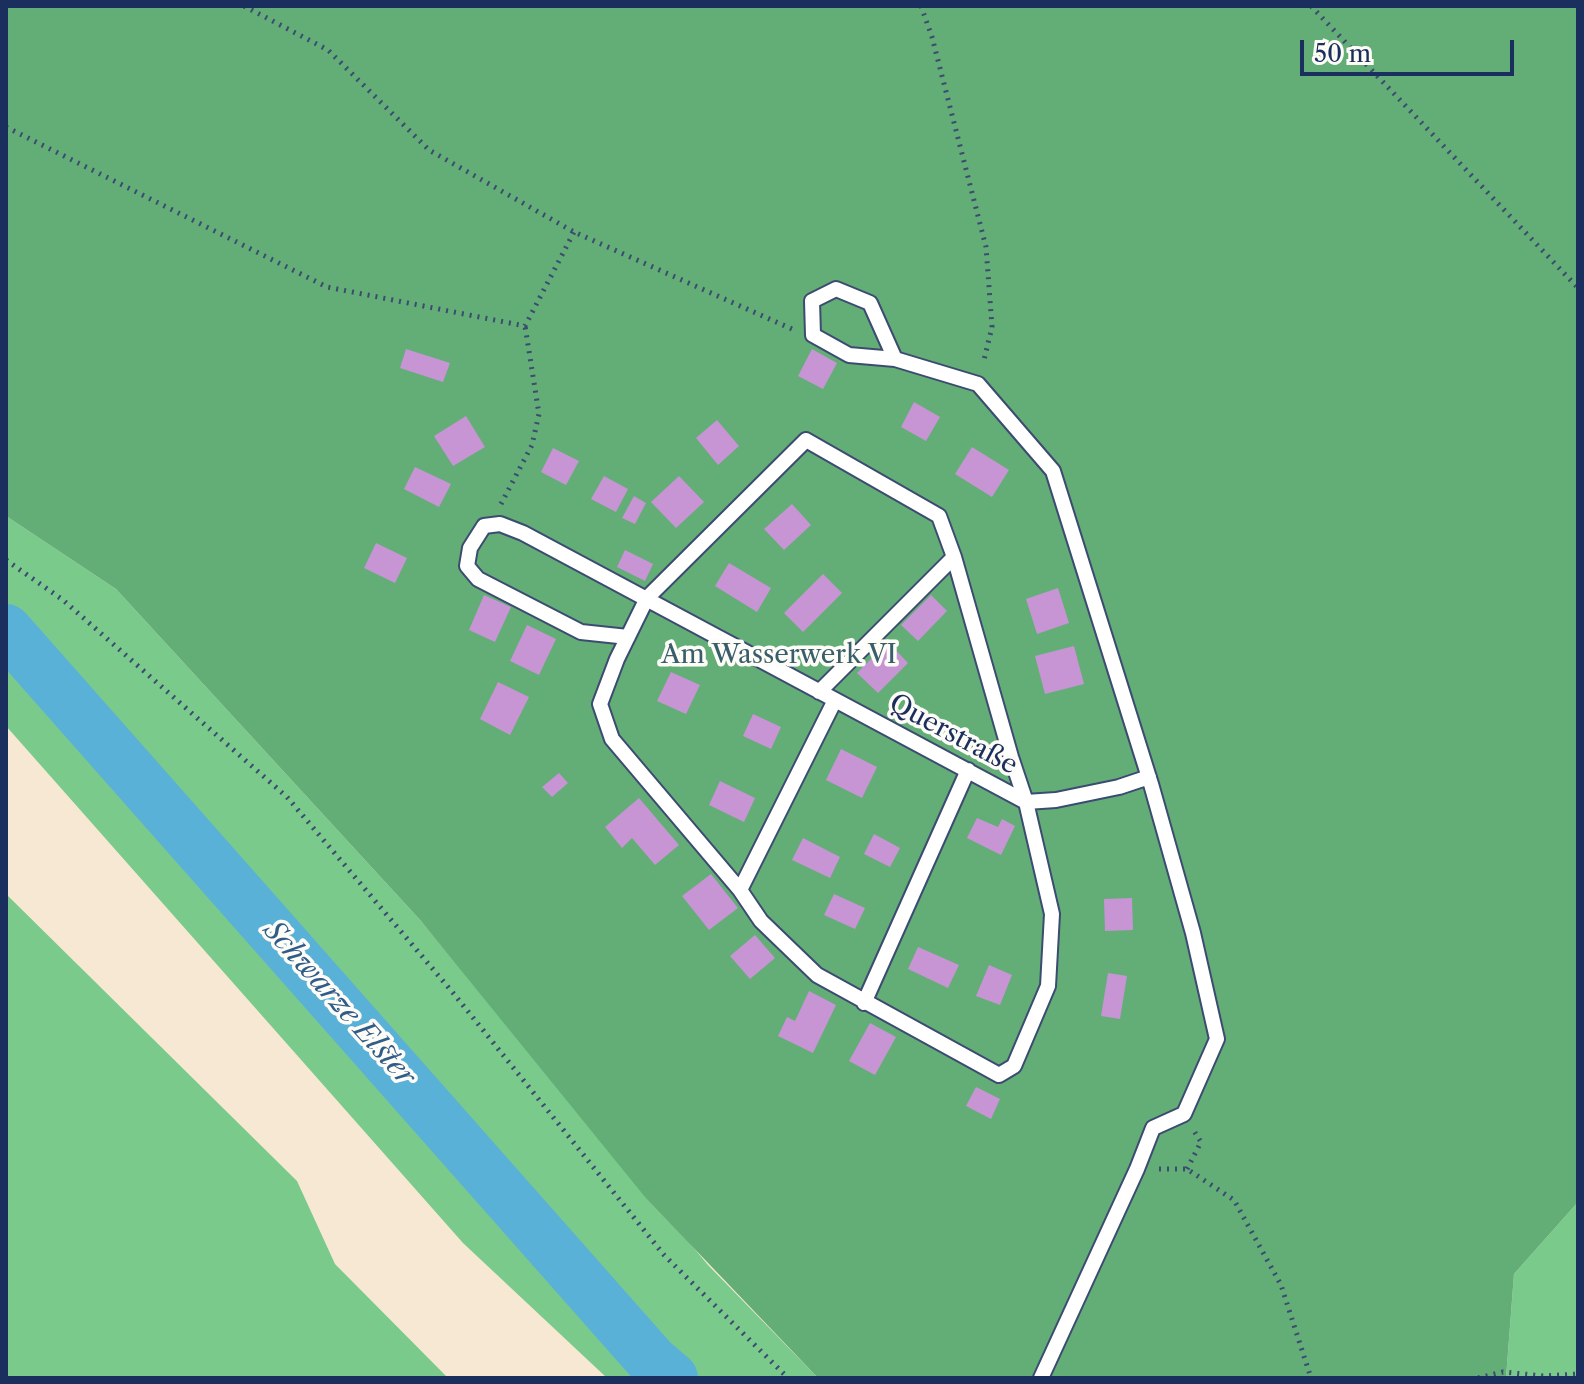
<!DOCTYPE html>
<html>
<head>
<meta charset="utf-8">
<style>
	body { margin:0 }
	#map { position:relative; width:1584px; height:1384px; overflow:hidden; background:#f7e8d4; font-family:"Libre Caslon Text",serif }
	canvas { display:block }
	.frame { position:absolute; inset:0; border:8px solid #1b2f5e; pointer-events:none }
	.scale { position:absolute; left:1300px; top:40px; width:214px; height:36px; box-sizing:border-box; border:4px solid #1b2f5e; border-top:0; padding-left:10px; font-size:24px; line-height:28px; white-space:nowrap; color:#1b2f5e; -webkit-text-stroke:6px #fdfcf7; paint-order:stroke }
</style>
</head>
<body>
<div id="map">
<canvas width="1584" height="1384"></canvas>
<div class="frame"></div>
<div class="scale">50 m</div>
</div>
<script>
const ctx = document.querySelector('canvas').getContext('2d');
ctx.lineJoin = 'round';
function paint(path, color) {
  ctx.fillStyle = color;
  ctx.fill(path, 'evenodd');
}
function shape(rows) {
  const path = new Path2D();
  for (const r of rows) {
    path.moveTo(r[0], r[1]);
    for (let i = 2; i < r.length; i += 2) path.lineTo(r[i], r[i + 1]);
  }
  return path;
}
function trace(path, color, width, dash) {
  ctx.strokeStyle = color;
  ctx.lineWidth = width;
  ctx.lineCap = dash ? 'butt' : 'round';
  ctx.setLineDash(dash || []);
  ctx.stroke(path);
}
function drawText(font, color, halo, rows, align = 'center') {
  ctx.font = font + ' "Libre Caslon Text",serif';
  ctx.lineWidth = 7;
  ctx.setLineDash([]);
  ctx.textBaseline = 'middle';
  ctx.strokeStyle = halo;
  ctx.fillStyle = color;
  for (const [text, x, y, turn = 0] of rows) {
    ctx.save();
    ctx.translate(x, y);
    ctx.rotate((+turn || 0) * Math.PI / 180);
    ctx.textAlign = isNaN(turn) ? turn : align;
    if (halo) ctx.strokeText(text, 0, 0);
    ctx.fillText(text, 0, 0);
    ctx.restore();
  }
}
paint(shape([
	[6,516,116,589,421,921,708,1265,818,1378,607,1378,463,1243,6,726],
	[6,894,297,1181,335,1264,448,1378,6,1378],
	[1578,1202,1578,1378,1506,1378,1514,1274]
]), '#7aca8b');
paint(shape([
	[6,6,1578,6,1578,1202,1514,1274,1506,1378,818,1378,645,1197,421,921,116,589,6,516]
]), '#63ae77');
trace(shape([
	[6,630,652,1361,672,1378]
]), '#5ab1d7', 52);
paint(shape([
	[406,349,450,363,443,382,400,368],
	[812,349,837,363,823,389,798,376],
	[914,402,940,417,926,441,901,427],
	[466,416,485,447,453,466,434,436],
	[717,420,739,446,718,465,696,438],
	[972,447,1009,470,992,497,955,474],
	[553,448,579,461,566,485,541,472],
	[415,467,451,484,439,507,404,489],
	[604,476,628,489,616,512,591,499],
	[679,476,704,502,676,528,651,502],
	[634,496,646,503,635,524,622,518],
	[792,504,811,525,784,550,764,529],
	[376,543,407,558,395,583,364,568],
	[625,550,653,564,645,581,617,567],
	[729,563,771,588,757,612,715,586],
	[823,574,842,593,803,632,784,613],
	[1058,588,1069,623,1037,634,1026,599],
	[484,595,511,607,495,642,469,630],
	[931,595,947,611,918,641,901,625],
	[527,625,556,639,539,675,510,661],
	[888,642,908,663,878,693,857,673],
	[1074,646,1084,684,1045,694,1035,656],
	[671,672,700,685,686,714,657,701],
	[498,682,529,697,510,735,480,719],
	[753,714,781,727,771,749,743,736],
	[841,749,877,767,862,798,826,780],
	[559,773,568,783,552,797,542,787],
	[720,781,755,798,744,822,709,805],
	[639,798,679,845,655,865,632,838,622,848,605,827],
	[977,818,998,827,1002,819,1015,826,1001,855,967,838],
	[874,834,900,848,890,867,864,854],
	[803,838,840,857,830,878,792,860],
	[711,874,738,908,709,930,682,896],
	[834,894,865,908,855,929,824,915],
	[1132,898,1133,930,1105,931,1104,899],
	[755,935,775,958,750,979,730,956],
	[918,947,959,965,948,988,908,969],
	[989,965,1012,975,1000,1005,976,996],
	[1108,973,1127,976,1120,1019,1101,1016],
	[809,991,836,1005,813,1053,778,1036,787,1017,795,1021],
	[870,1023,896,1037,875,1075,849,1061],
	[976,1087,1000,1099,991,1119,966,1106]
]), '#c794d4');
const lane = shape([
	[895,359,870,303,836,289,812,301,813,335,849,355,895,359,978,384,1053,471,1151,784,1193,933,1217,1039,1184,1114,1153,1128,1137,1169,1041,1378],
	[806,440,939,516,954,557,1011,757,1026,802,1052,914,1048,986,1014,1066,999,1075,817,975,761,921,740,890,612,739,600,704,617,659,647,598,806,440],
	[628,637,581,632,478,579,467,566,470,548,484,526,500,524,523,533,1026,802,1056,800,1119,787,1149,777],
	[819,692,954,557],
	[740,890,835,700],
	[864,1003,968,770]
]);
trace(lane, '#3c4b70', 18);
trace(shape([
	[244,6,328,50,429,150,574,232,792,329],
	[921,6,932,37,986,247,992,327,983,364],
	[1311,6,1578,288],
	[6,127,327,287,525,326,574,232],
	[501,504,532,445,539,414,525,326],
	[6,560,63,600,287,797,454,994,664,1255,788,1378],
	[1159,1169,1187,1169,1234,1200,1281,1285,1311,1378],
	[1187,1169,1201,1142,1194,1131],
	[1478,1378,1503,1372,1544,1376,1578,1374]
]), '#3c4b70', 5, [2, 6]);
trace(lane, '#fff', 14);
drawText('26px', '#385e6c', '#fdfcf7', [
	["Am Wasserwerk VI",779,655]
]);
drawText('26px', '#1b2f5e', '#fdfcf7', [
	["Querstraße",953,735,28]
]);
drawText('italic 28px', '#315c88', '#fdfcf7', [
	["Schwarze Elster",339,1004,48]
]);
</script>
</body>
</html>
